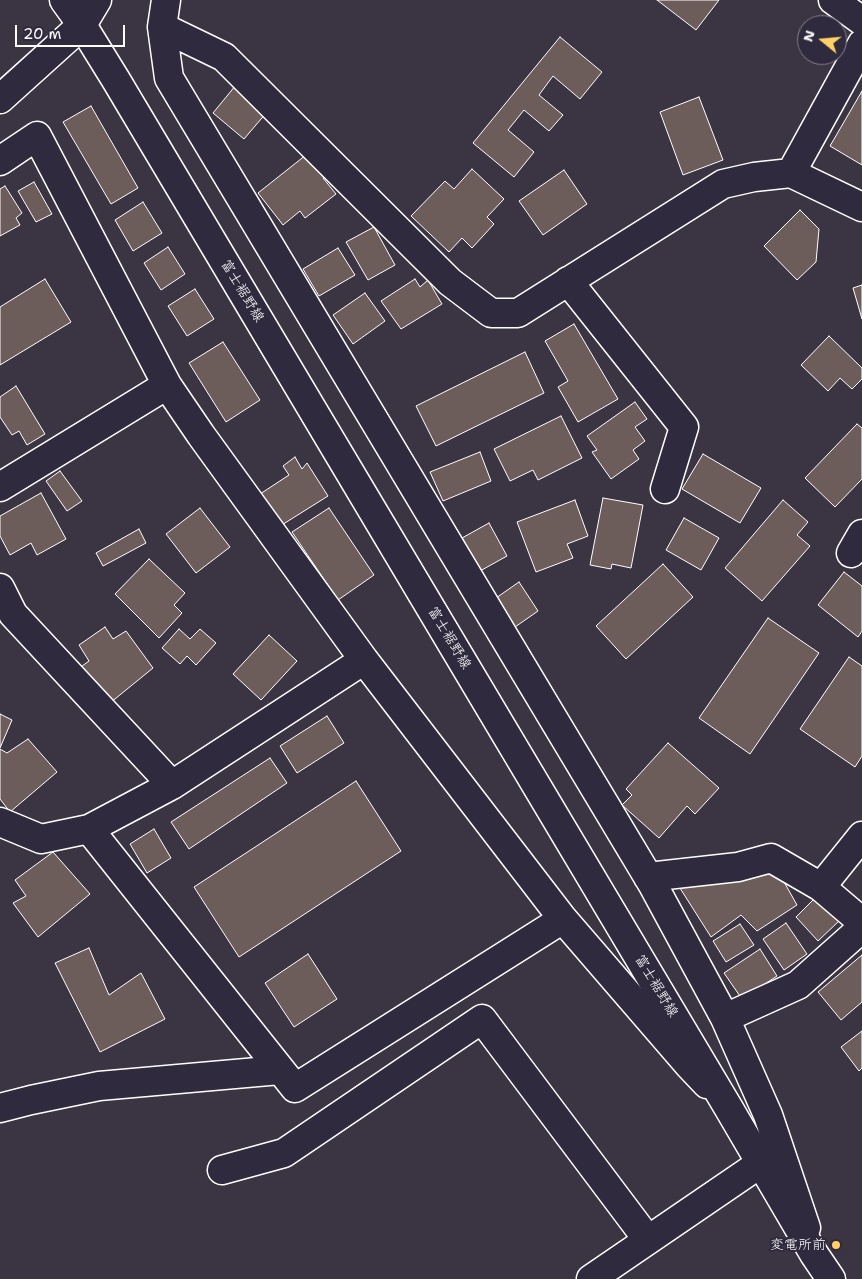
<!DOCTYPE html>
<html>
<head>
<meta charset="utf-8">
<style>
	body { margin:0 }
	#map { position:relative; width:862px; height:1279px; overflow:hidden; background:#3b3443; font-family:"Shantell Sans",sans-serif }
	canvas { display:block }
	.north { position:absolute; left:797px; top:15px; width:50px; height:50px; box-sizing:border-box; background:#2f2a3d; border:1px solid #827f8b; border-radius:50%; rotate:287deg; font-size:14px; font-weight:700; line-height:20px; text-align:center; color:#fff }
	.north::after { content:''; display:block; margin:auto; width:18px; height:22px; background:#ffd166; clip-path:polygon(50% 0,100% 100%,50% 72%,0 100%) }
	.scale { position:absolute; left:15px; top:25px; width:110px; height:22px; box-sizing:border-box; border:2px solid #fff; border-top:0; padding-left:6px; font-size:15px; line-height:18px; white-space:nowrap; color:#fff; -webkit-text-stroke:4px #2f2a3d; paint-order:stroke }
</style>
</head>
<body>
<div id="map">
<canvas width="862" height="1279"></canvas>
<div class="north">N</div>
<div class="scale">20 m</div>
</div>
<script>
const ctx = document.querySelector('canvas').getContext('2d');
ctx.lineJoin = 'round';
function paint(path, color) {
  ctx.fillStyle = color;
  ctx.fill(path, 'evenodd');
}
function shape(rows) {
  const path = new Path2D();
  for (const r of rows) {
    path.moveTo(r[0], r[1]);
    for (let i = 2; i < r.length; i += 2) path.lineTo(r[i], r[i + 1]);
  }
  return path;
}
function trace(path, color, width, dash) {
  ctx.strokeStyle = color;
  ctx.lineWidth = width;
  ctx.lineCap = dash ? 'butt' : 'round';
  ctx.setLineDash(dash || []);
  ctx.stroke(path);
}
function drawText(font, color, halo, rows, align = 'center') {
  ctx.font = font + ' "Shantell Sans","Klee One",sans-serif';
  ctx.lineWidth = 4;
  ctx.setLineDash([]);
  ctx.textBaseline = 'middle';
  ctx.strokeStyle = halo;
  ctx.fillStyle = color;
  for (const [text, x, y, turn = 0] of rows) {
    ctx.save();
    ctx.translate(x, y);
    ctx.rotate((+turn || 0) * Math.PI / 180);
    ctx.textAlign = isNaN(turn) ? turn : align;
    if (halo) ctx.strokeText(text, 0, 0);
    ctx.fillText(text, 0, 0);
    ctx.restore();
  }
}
const building = shape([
	[657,0,719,0,696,30,657,0],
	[560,37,602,72,580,99,553,76,539,95,563,115,549,131,524,110,508,130,534,152,514,177,473,143,560,37],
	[236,85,267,112,244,139,213,113,236,85],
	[862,91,862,165,830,146,862,91],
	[699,97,723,160,683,175,660,112,699,97],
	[91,106,138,188,111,204,63,122,91,106],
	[311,151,329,173,323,178,336,194,305,218,300,211,283,225,258,193,311,151],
	[472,169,504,199,487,217,494,224,472,248,462,238,449,252,411,216,445,181,454,189,472,169],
	[564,170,587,204,543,235,519,201,564,170],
	[34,182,52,214,36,222,18,191,34,182],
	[5,186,22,213,16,218,20,225,0,236,0,189,5,186],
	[143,202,162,233,133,251,115,220,143,202],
	[800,210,819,229,816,262,797,280,764,246,800,210],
	[374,227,395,265,368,280,346,242,374,227],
	[168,247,185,274,161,290,144,263,168,247],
	[338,248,355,275,319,296,303,269,338,248],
	[45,279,71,322,0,365,0,307,45,279],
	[415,279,420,287,428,280,442,304,401,329,381,301,415,279],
	[862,285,862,319,853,288,862,285],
	[195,289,214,319,187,336,168,306,195,289],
	[365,293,385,321,353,344,333,315,365,293],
	[574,324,618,399,578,422,558,387,568,381,545,341,574,324],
	[829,336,862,368,862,379,852,389,840,378,828,391,801,365,829,336],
	[223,342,260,400,226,422,189,363,223,342],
	[525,352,544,393,436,446,416,406,525,352],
	[16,386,45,434,27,445,19,431,12,435,0,417,0,397,16,386],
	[635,402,647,419,635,427,645,441,633,450,639,459,611,479,592,452,597,450,587,436,635,402],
	[561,416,582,458,538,480,533,470,510,481,494,449,561,416],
	[857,424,862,428,862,479,835,507,805,478,857,424],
	[480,452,491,481,443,501,430,472,480,452],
	[703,454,761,488,740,523,682,489,703,454],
	[295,457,302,469,307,463,328,496,277,528,257,496,289,475,283,466,295,457],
	[60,471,82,501,67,511,46,481,60,471],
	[41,493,66,539,37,555,31,543,10,555,0,536,0,516,41,493],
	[603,498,643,505,631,568,612,564,611,569,590,565,603,498],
	[575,500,588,536,567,544,573,558,536,572,517,522,575,500],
	[783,500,808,522,797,535,810,546,762,601,725,568,783,500],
	[200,508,230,547,196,573,166,534,200,508],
	[329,508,374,575,338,600,292,532,329,508],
	[684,518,719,538,701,570,666,550,684,518],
	[489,523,507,556,480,571,462,538,489,523],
	[139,529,146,543,103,566,96,553,139,529],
	[149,559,185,593,174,605,182,613,159,638,115,594,149,559],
	[663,564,693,597,626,659,596,626,663,564],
	[844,572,862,586,862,631,858,637,818,605,844,572],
	[519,582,538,611,515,627,496,598,519,582],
	[768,618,819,653,750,754,699,718,768,618],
	[105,627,113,639,126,631,153,668,110,703,78,669,89,661,79,645,105,627],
	[179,629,190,639,200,629,216,643,196,665,187,656,180,664,162,648,179,629],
	[269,635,297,661,261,700,233,674,269,635],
	[849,657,862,666,862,756,855,767,800,729,849,657],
	[0,714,12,720,0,748,0,714],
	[327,716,344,743,297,773,280,746,327,716],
	[28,739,57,772,10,812,0,799,0,749,7,753,28,739],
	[668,743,719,788,695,814,687,806,659,838,622,805,632,795,626,789,668,743],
	[270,758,287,783,189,849,171,822,270,758],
	[356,781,401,851,239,957,194,887,356,781],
	[154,829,171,858,147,873,130,844,154,829],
	[53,852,90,894,38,937,13,903,26,896,15,880,53,852],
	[779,873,797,905,757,931,741,915,711,937,678,885,779,873],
	[816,897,839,921,818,941,796,917,816,897],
	[786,923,807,954,784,970,763,939,786,923],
	[740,924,754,945,726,962,713,941,740,924],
	[89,948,109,995,141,973,165,1019,100,1052,55,963,89,948],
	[760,949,777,976,742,999,724,973,760,949],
	[308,954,337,999,294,1027,265,983,308,954],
	[862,955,862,1002,841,1020,818,992,862,955],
	[862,1031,862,1068,859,1071,841,1047,862,1031]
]);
paint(building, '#6c5c5a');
trace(building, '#fff', 1);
const minor = shape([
	[166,0,162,27,169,78,653,885,725,1018,768,1115,806,1228],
	[833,0,862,21],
	[162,27,224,57,450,282,491,313,518,313,723,184,754,177,791,173,862,207],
	[0,99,82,25,97,0],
	[0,161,37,136,167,385,201,435,364,660,563,919,689,1065,707,1084],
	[791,173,862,44],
	[568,281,684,427,665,489],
	[0,487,167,385],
	[851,553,862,534],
	[0,588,13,614,172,785],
	[364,660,172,785,89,829,295,1088,563,919],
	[0,822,41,839,89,829],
	[862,836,821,887,862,922],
	[648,877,738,867,771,858,821,887],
	[725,1018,798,985,862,928],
	[0,1108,31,1100,99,1086,280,1070],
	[222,1170,284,1153,482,1019,648,1240],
	[591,1279,761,1163]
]);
const major = shape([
	[64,0,82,25,116,80,728,1107,814,1254,831,1279]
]);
trace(minor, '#fff', 31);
trace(major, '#fff', 31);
trace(minor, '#2f2a3d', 28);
trace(major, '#2f2a3d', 28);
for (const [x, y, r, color] of [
	[836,1245,5,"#ffd166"]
]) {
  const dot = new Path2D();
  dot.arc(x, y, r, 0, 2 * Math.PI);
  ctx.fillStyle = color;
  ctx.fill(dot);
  trace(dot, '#2f2a3d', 2);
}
drawText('14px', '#fff', '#2f2a3d', [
	["富士裾野線",242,291,59],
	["富士裾野線",449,638,59],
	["富士裾野線",656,986,59]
]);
drawText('14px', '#fff', '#2f2a3d', [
	["変電所前",826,1245]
], 'right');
</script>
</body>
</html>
